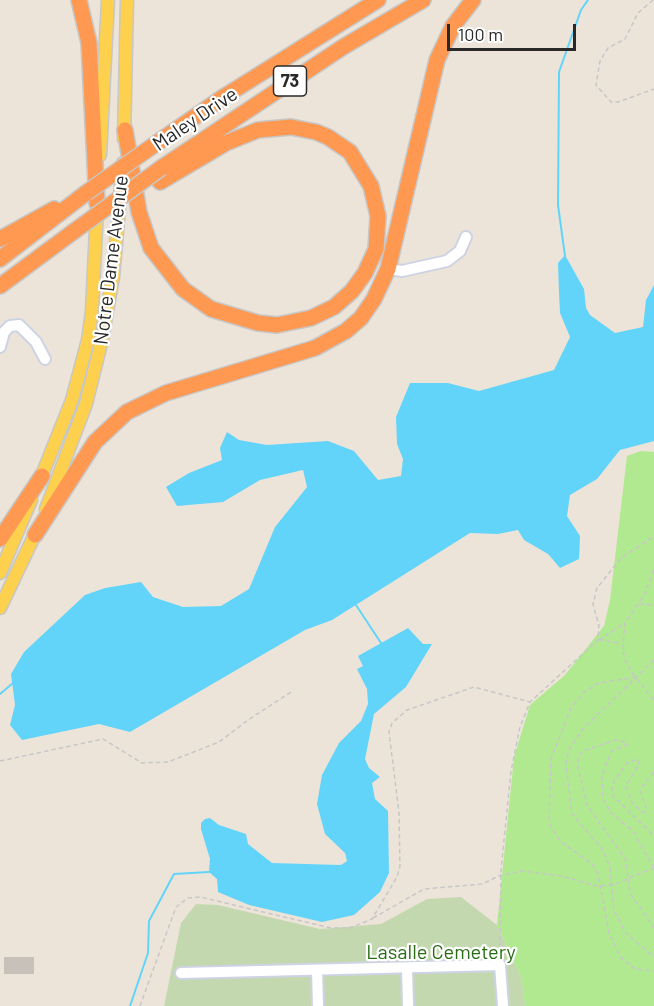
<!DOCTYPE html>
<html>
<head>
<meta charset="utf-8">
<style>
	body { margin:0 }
	#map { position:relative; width:654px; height:1006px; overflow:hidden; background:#ede4d9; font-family:Barlow,sans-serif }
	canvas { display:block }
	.scale { position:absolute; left:447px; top:24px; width:129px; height:27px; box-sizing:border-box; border:3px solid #292929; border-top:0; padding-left:8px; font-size:18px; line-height:21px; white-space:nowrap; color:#292929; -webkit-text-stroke:4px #fff; paint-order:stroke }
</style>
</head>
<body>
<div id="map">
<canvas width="654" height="1006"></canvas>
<div class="scale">100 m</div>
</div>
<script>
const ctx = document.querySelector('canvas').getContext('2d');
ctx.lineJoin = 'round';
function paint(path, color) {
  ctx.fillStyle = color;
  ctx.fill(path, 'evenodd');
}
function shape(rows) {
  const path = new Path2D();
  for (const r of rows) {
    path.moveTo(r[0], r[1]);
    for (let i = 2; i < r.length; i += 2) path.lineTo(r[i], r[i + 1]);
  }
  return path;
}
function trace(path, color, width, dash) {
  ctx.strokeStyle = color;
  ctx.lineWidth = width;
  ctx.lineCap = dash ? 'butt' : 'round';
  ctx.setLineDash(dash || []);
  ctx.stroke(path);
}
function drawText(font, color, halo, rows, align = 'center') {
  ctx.font = font + ' Barlow,sans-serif';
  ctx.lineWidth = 4.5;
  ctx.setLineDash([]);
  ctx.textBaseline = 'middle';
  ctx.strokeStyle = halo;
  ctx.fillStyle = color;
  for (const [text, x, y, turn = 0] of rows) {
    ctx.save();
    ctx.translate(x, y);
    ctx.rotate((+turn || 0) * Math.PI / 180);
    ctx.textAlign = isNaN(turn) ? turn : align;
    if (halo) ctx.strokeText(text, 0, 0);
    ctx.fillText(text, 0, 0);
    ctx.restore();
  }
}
paint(shape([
	[641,451,654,452,654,1006,525,1006,521,977,497,925,514,757,530,705,565,675,604,626,610,600,627,456]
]), '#b0e990');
paint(shape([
	[461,897,497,925,521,977,525,1006,164,1006,181,923,196,904,218,905,320,929,381,924,427,899]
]), '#c4d8af');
paint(shape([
	[565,255,584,289,586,308,590,315,615,333,643,327,646,300,654,285,654,441,620,450,597,479,570,495,567,516,580,536,579,559,560,568,548,554,524,540,518,530,498,534,470,533,332,620,305,630,130,732,99,724,22,740,10,725,15,705,11,674,24,652,85,595,105,588,141,582,153,597,183,607,221,606,249,589,275,527,307,487,303,470,260,480,223,502,177,506,166,487,189,473,222,460,220,448,227,432,239,440,267,445,328,441,354,451,378,480,401,476,403,459,397,444,396,417,410,383,448,383,479,391,554,370,570,337,560,313,559,293,558,263],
	[408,628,423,644,432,644,406,687,374,714,365,759,369,768,380,777,372,783,375,799,388,811,389,873,380,892,354,915,322,922,249,905,218,892,217,879,209,872,210,859,201,829,201,823,205,819,210,818,219,825,246,834,248,844,272,863,341,865,347,861,345,853,325,834,317,804,322,775,339,743,361,721,368,704,367,689,357,669,363,666,358,656]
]), '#62d4f9');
trace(shape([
	[565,256,558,205,559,72,581,10,588,0],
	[356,605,381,643],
	[0,694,13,683],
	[130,1006,148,953,149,921,174,874,209,872]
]), '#62d4f9', 2);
paint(shape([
	[4,957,34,957,34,974,4,974]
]), '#c8c1b9');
const minor = shape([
	[388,269,402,271,447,261,460,251,466,237],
	[0,347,4,332,10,326,19,325,36,342,45,359],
	[407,968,408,1006],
	[317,970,318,1006],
	[181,973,500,965,503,1006]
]);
const major = shape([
	[124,139,127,0],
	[100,155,108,0],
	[38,485,72,400,88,340,92,311,97,208],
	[46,509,86,404,102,340,113,277,123,163],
	[0,573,31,500],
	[0,608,38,528]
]);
const highway = shape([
	[79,0,89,43,97,203],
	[125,130,139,212,151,248,183,289,211,309,258,323,277,325,311,318,334,307,352,291,365,273,376,249,378,216,371,186,350,152,328,137,316,132,291,127,258,130,226,143,160,182],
	[154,145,225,96,378,0],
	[161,168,343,47,423,0],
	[0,239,54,209],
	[0,259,86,193],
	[0,286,73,232],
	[35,535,95,442,127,412,166,393,315,348,346,331,361,318,374,299,388,269,437,60,453,26,473,0],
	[0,539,42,476]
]);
trace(minor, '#ced3e4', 14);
trace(major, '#c7c7c7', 15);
trace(highway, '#c7c7c7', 18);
trace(shape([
	[653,0,638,13,625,39,608,48,600,61,596,85,611,102,618,102,654,89],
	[654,570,644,595,625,623,623,643,624,658,633,674,654,700],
	[639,604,654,605],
	[599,640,625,623],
	[599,640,621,643],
	[654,660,583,729,569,750,566,764,572,814,603,850,610,868,614,911,626,933,654,957],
	[636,677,599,683,583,693,571,708,551,759,549,823,560,841,592,864,598,874,609,933,621,958,635,969,654,971],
	[0,761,103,739,142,763,168,762,219,742,248,720,291,692],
	[654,772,642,787,641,792,646,808,644,813,632,803,626,786,639,764,637,759,627,763,614,781,611,794,654,836],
	[654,868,633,831,612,814,603,799,602,776,607,762,612,751,627,745,626,742,616,740,583,751,578,757,578,768,587,805,626,860,630,893,654,928],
	[373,918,424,889,482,884,501,875,522,871,561,876,597,886,613,885,653,868],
	[500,955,501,870,511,771,520,727,530,702,598,640,599,626,593,604,597,588,621,558,654,536],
	[140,1006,176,907,188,898,200,897,331,928,350,928,372,919,397,877,400,866,399,813,389,732,392,723,407,710,474,687,530,702]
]), '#c7c7c7', 1.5, [4.5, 3]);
trace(minor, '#fff', 10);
trace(major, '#fdd04e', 12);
trace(highway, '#ff9952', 15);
const highwayBridge = shape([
	[86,193,154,145],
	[73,232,161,168]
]);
trace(highwayBridge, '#c7c7c7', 18, []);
trace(highwayBridge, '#ff9952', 15);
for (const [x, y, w] of [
	[290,81,33]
]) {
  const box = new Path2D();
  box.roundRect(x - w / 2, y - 15, w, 30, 4.5);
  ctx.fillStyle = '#fff';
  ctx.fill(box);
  trace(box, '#292929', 1.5);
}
drawText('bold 18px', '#292929', null, [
	["73",290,81]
]);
drawText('20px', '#292929', '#fff', [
	["Maley Drive",195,119,-34],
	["Notre Dame Avenue",111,260,-83]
]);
drawText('20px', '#286c13', '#fff', [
	["Lasalle Cemetery",441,952]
]);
</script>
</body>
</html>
